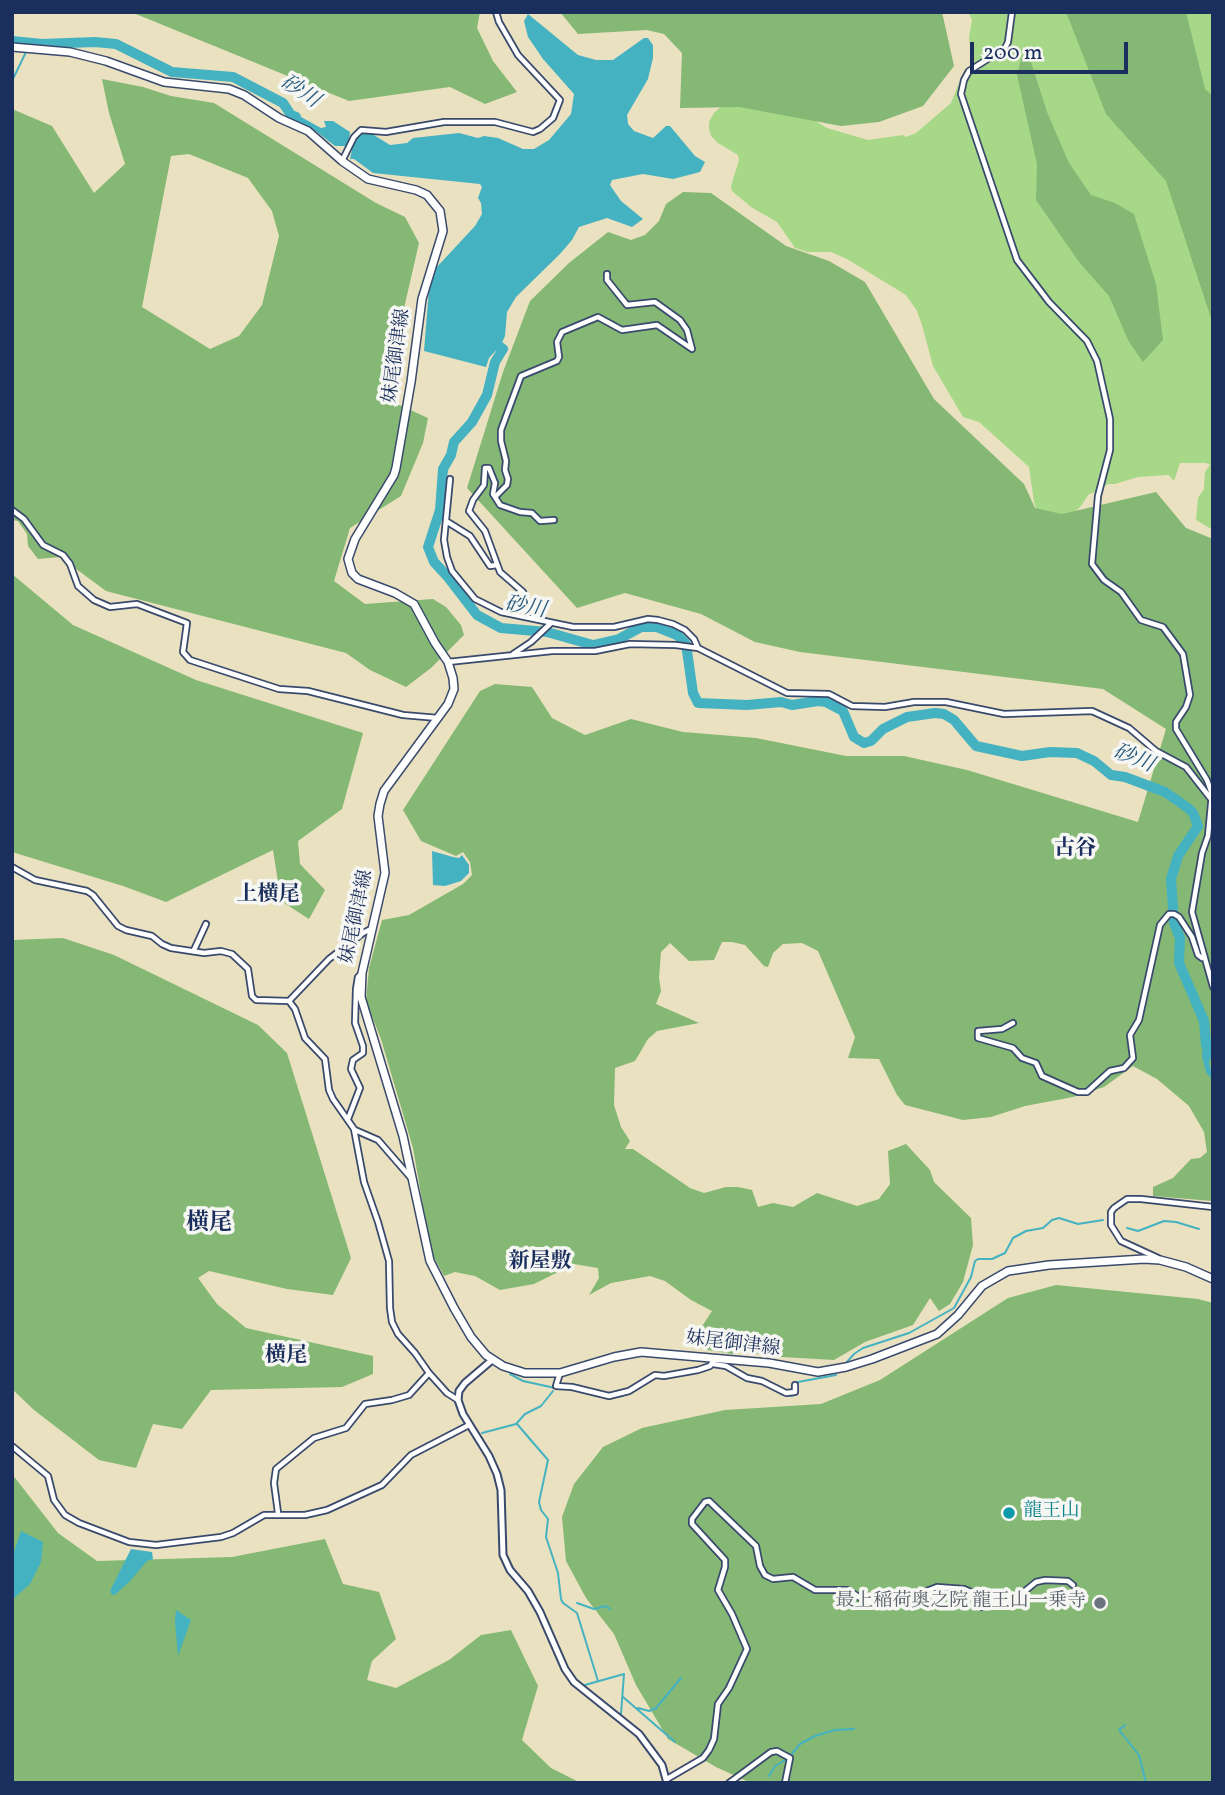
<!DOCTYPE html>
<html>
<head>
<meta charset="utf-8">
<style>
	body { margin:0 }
	#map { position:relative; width:1225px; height:1795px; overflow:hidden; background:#eae1c0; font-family:Vollkorn,serif }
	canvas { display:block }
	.frame { position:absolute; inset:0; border:14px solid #1b2f5e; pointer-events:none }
	.scale { position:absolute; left:970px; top:42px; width:158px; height:32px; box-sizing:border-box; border:4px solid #1b2f5e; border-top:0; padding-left:9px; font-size:21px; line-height:24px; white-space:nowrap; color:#1b2f5e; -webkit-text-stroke:5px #f6f6f2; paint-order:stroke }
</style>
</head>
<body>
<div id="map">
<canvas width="1225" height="1795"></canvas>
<div class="frame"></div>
<div class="scale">200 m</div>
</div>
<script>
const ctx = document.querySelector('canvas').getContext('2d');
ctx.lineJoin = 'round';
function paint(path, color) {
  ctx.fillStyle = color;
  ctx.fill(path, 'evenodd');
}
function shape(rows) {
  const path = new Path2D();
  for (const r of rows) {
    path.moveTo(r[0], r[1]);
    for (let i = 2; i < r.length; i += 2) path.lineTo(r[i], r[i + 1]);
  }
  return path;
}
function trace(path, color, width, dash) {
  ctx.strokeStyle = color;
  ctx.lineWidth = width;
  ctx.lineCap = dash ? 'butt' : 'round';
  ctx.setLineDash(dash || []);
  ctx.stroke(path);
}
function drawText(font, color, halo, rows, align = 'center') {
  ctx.font = font + ' Vollkorn,"Noto Serif JP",serif';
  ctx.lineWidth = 7;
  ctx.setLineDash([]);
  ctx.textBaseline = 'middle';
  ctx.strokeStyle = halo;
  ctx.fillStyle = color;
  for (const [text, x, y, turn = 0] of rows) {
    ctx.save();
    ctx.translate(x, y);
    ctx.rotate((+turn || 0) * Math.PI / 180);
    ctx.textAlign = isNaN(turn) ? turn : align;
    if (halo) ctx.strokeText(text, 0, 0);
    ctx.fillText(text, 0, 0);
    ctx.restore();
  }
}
paint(shape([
	[968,12,1213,12,1213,530,1196,520,1198,498,1204,489,1205,472,1210,465,1206,463,1180,463,1174,481,1169,475,1138,477,1115,484,1108,484,1096,492,1089,494,1081,506,1069,517,1041,523,1034,502,1029,467,979,422,963,417,933,366,922,325,917,311,906,295,847,259,831,252,808,252,795,248,777,222,751,207,732,191,731,186,739,160,738,155,718,143,711,136,709,128,709,122,714,113,723,105,802,113,827,128,868,140,903,135,906,137,916,133,951,103,963,73,972,65,969,37,972,20]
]), '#a6d887');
paint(shape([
	[131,12,480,12,477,28,493,61,517,92,485,104,450,87,349,101],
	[560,12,942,12,954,66,923,106,879,122,841,126,739,107,680,108,682,53,664,34,647,30,578,34],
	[1066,12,1186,12,1205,89,1213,96,1213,324,1166,181,1106,114],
	[1022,55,1031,62,1047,112,1069,163,1091,195,1115,203,1134,214,1156,284,1163,340,1143,362,1129,342,1109,296,1079,262,1036,200,1037,164,1017,75],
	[102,79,143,87,171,96,214,103,376,203,405,217,419,243,396,343,395,403,428,418,423,443,401,496,350,528,334,581,365,604,433,599,446,607,461,625,464,635,431,668,406,687,370,670,346,653,106,591,60,557,38,559,28,546,27,534,18,521,12,520,12,109,52,126,94,193,125,164,109,113],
	[189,154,248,178,272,211,279,236,262,305,239,336,210,349,142,307,171,156],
	[683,192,711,193,786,246,829,261,865,282,934,399,1024,484,1035,508,1062,514,1156,492,1186,528,1213,539,1212,1201,1153,1196,1153,1187,1173,1178,1191,1159,1200,1158,1207,1152,1204,1132,1189,1106,1157,1079,1133,1066,1104,1087,1073,1097,1025,1106,991,1117,963,1120,905,1105,897,1095,879,1059,848,1058,855,1037,818,951,802,943,783,944,773,953,768,967,764,966,745,945,732,942,722,942,714,960,689,961,670,943,661,952,659,978,661,991,656,1004,699,1023,657,1031,648,1039,635,1061,615,1068,614,1105,621,1127,630,1141,625,1149,633,1149,690,1188,704,1193,726,1187,738,1187,752,1190,758,1207,773,1203,793,1207,817,1193,857,1206,879,1199,890,1184,888,1151,906,1144,930,1170,934,1182,971,1218,973,1245,963,1282,950,1304,939,1311,930,1298,913,1325,865,1342,834,1360,764,1356,742,1349,732,1354,702,1349,693,1340,712,1311,691,1300,665,1281,650,1276,611,1283,589,1295,599,1278,598,1268,574,1264,534,1284,500,1290,475,1276,455,1272,444,1276,431,1252,413,1148,381,1039,366,1001,369,968,382,920,409,915,463,884,472,875,470,862,463,852,456,856,421,841,403,810,480,691,495,684,532,687,552,718,585,735,631,719,683,732,756,738,846,756,904,756,967,770,1138,822,1166,729,1103,689,800,652,755,642,701,614,625,593,577,608,467,488,503,372,530,301,569,263,608,232,631,240,645,235,659,221,666,204],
	[12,574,73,625,196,680,363,733,342,809,298,841,300,864,325,890,309,919,281,901,273,850,166,902,123,886,12,852],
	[63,938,114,955,258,1025,287,1053,351,1258,333,1295,287,1289,209,1271,198,1278,217,1304,246,1328,373,1356,373,1374,342,1387,211,1390,182,1429,153,1424,136,1468,99,1460,34,1410,12,1389,12,940],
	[1056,1285,1198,1299,1213,1303,1213,1783,751,1783,716,1767,668,1739,636,1685,614,1634,586,1598,566,1561,562,1517,574,1484,603,1447,642,1428,725,1410,821,1404,880,1380,1008,1298],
	[12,1474,58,1533,97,1561,232,1557,325,1539,343,1584,379,1592,396,1639,372,1661,367,1680,396,1688,449,1660,481,1635,511,1630,538,1686,522,1740,551,1768,581,1783,12,1783]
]), '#84b874');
paint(shape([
	[528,14,578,55,596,60,613,60,644,38,648,38,653,45,653,58,648,79,627,115,628,124,634,131,653,138,666,126,670,126,695,156,705,162,700,172,673,179,643,174,612,180,610,185,621,201,643,219,632,227,607,218,579,227,572,240,560,254,516,297,507,312,505,336,501,345,489,358,486,367,424,351,429,289,436,268,475,226,482,214,481,203,478,198,482,187,480,184,373,173,354,159,350,159,352,150,345,146,335,146,313,129,288,116,283,107,321,128,326,127,324,121,333,121,350,132,349,141,354,142,362,134,369,132,390,145,407,143,413,138,459,133,478,138,484,136,498,138,523,149,534,149,549,140,571,114,574,94,543,59,528,37,524,21],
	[432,851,453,857,459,858,462,855,469,865,469,873,461,881,445,886,433,885],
	[1208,1033,1212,1042,1212,1055,1209,1062,1213,1081,1206,1072,1202,1056,1204,1034],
	[21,1531,43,1542,41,1562,30,1584,12,1600,12,1558],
	[131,1549,152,1552,153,1559,147,1561,131,1580,116,1594,112,1595,110,1591],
	[176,1610,191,1620,178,1656,175,1622]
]), '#45b2c2');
trace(shape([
	[29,45,30,43],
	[12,81,26,52],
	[1127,1228,1138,1231,1164,1221,1176,1222,1199,1229],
	[847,1362,854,1354,863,1348,909,1333,954,1308,971,1277,975,1261,978,1259,992,1259,1005,1253,1013,1238,1026,1231,1043,1228,1052,1220,1059,1218,1078,1224,1103,1220],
	[510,1374,523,1381,555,1388],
	[738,1375,745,1380,759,1382],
	[669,1377,704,1370],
	[773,1389,781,1394,792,1396,797,1393,798,1382,836,1375],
	[611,1398,622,1396,635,1390],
	[517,1424,548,1460,539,1502,541,1510,548,1519,546,1537,558,1573,561,1599,563,1603,577,1613,598,1681],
	[482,1433,516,1424,525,1414,541,1406,553,1391],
	[577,1603,594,1609,606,1606,610,1609],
	[585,1685,624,1674,621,1714],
	[623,1697,675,1742],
	[638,1708,649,1711,656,1708,681,1678],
	[1125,1725,1119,1730,1139,1755,1146,1783],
	[791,1755,800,1744,815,1736,835,1730,854,1729],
	[769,1776,775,1766,787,1759]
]), '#45b2c2', 2);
trace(shape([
	[12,41,42,44,95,42,116,44,172,72,233,77,283,103,291,115,296,117],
	[491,340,503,349,495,362,487,395,472,422,454,442,451,455,443,469,440,510,428,547,434,562,447,576,477,615,501,628,547,632,593,645,619,639,641,627,657,627,677,635,686,644,693,693,698,703,747,705,781,702,792,705,818,701,826,702,843,711,854,737,864,743,871,741,883,729,907,717,935,713,944,714,954,720,976,746,1022,756,1050,752,1077,753,1094,761,1111,775,1125,777,1165,792,1188,808,1193,813,1198,826,1178,856,1171,879,1174,923,1180,938,1179,963,1204,1021,1206,1045]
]), '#45b2c2', 10);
const minor = shape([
	[1012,12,1008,42,1005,48,969,71,964,80,961,94,1017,260,1049,302,1087,341,1097,361,1110,419,1110,450,1098,496,1092,564,1104,580,1121,592,1141,620,1163,627,1183,654,1190,695,1186,707,1176,722,1176,729,1207,780,1212,794,1208,836,1202,853,1192,912,1213,987],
	[342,161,354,137,361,130,386,132,444,122,495,122,533,132,540,129,553,118,560,100,518,55,499,22,496,12],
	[450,479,444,540,447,557,452,571,475,599,501,612,573,627,614,627,648,619,658,620,673,624,685,630,694,639,698,648],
	[495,497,500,505,520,512,532,513,540,521,554,520],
	[12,510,24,519,43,545,63,555,70,564,78,586,94,600,110,607,137,604,187,623,183,652,190,660,279,689,308,691,403,715,438,718],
	[446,521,470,536,490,566,497,565],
	[526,617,526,614,518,598,523,592,500,572,485,531,469,511,473,500,484,485,485,468,489,468,495,483,493,494,495,497,507,485,508,479,505,470,506,461,501,441,501,430,521,376,557,361,559,357,557,342,562,332,598,317,622,330,657,325,692,349,687,330,680,320,655,302,627,305,607,280,607,274],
	[513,654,531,642,550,624],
	[448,662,552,651,595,651,630,644,676,645,698,648,787,693,829,694,852,706,885,707,914,702,946,702,1004,714,1092,711,1129,728,1156,751,1186,767,1211,799],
	[12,867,35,880,87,891,93,895,118,926,126,930,152,936,162,944,171,948,204,953,221,951,232,954,248,969,252,996,256,1000,289,1001,329,959,363,933,373,928],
	[194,950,206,924],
	[289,1001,295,1009,305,1038,325,1059,329,1090,333,1099,354,1129,364,1182,378,1222,389,1261,390,1308,392,1322,398,1334,415,1353,429,1373,447,1393,458,1400],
	[1013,1023,1002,1029,978,1031,978,1038,1013,1048,1022,1058,1036,1063,1042,1076,1078,1092,1087,1092,1110,1071,1124,1068,1133,1058,1130,1035,1139,1020,1160,925,1169,914,1174,914,1179,917,1192,937,1198,955,1202,958],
	[348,1119,360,1088,351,1069,353,1060,363,1053,363,1046,355,1023,356,989,358,977,361,974],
	[355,1130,378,1140,411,1178],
	[1158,1258,1121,1241,1111,1225,1111,1212,1114,1208,1127,1199,1141,1199,1213,1207],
	[713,1364,726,1366,747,1378,762,1381,786,1393,795,1392,795,1385],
	[560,1373,556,1386,572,1387,609,1396,629,1391,655,1375,664,1376,698,1370,710,1366,715,1358],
	[12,1446,48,1476,54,1500,65,1515,79,1523,129,1542,156,1545,221,1537,233,1533,264,1515,305,1515,327,1510,382,1485,411,1455,469,1425],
	[278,1513,274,1483,276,1469,314,1438,346,1428,365,1404,392,1400,409,1395,429,1373],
	[982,1607,999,1600],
	[667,1779,703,1758,709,1750,714,1739,718,1704,729,1688,747,1649,732,1614,718,1590,725,1567,725,1560,692,1524,692,1519,705,1502,709,1501,756,1546,760,1566,765,1575,773,1579,793,1577,815,1590,848,1590,865,1601,895,1603,937,1587,964,1589,987,1599,1014,1600,1036,1582,1045,1580,1068,1581,1073,1585],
	[729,1783,771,1752,777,1751,790,1758,785,1783]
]);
const tertiary = shape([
	[492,1360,465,1383,459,1391,458,1400,463,1414,489,1456,497,1474,501,1490,503,1555,510,1570,528,1591,540,1612,565,1669,574,1682,639,1734,662,1765,667,1783]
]);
const primary = shape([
	[12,47,70,52,106,61,164,82,229,89,244,95,279,118,308,131,342,161,368,179,416,190,427,195,440,211,443,231,422,299,411,382,396,468,394,475,355,539,348,559,352,573,358,579,395,593,414,604,435,643,448,662,453,678,454,689,448,704,384,791,380,804,378,816,385,873,362,973,361,997,403,1136,430,1261,454,1308,471,1337,486,1355,503,1366,525,1373,560,1373,614,1357,641,1352,769,1363,818,1372,846,1367,872,1359,937,1334,958,1315,982,1286,1008,1271,1049,1265,1144,1259,1160,1260,1186,1267,1213,1279]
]);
trace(minor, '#3a4a6d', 8);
trace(tertiary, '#3a4a6d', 9);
trace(primary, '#3a4a6d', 10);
trace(minor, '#fff', 4.5);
trace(tertiary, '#fff', 5);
trace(primary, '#fff', 7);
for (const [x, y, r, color] of [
	[1009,1513,7,"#0f9aa8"],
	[1100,1603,7,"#6b7280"]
]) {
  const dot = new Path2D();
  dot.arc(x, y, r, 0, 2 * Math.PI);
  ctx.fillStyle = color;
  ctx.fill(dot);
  trace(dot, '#f6f6f2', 2.5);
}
drawText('19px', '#1b2f5e', '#f6f6f2', [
	["妹尾御津線",398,356,-82],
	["妹尾御津線",358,917,-78],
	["妹尾御津線",733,1345,7]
]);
drawText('19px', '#0d838f', '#f6f6f2', [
	["龍王山",1023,1513]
], 'left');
drawText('19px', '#5b616d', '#f6f6f2', [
	["最上稲荷奥之院 龍王山一乗寺",1086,1603]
], 'right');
drawText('italic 21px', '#2a5d81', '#f6f6f2', [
	["砂川",299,93,33],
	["砂川",525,609,10],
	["砂川",1133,760,22]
]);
drawText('bold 21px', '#1b2f5e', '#f6f6f2', [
	["古谷",1075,850],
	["上横尾",268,896],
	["新屋敷",540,1263],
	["横尾",286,1357]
]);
drawText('bold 23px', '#1b2f5e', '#f6f6f2', [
	["横尾",209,1225]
]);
</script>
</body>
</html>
